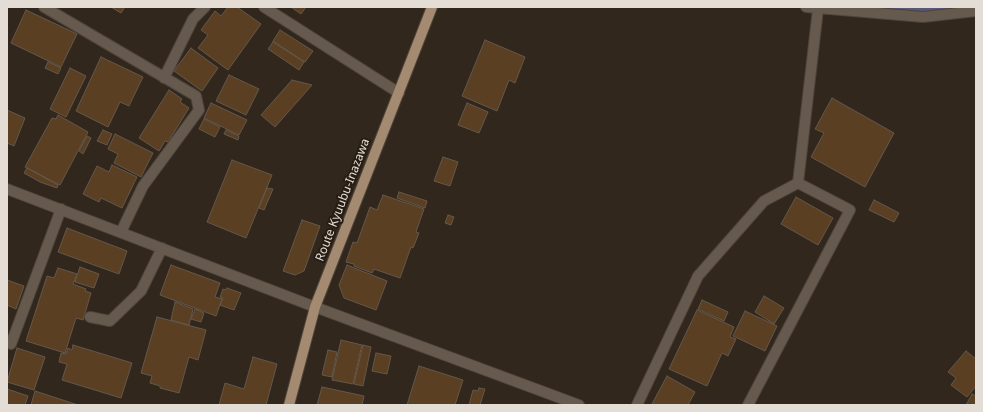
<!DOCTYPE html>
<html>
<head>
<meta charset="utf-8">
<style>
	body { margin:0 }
	#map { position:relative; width:983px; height:412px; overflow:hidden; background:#31271c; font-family:"Noto Sans",sans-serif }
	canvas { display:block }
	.frame { position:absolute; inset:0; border:8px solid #e4ddd6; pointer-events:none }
</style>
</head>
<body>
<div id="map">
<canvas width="983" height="412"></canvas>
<div class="frame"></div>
</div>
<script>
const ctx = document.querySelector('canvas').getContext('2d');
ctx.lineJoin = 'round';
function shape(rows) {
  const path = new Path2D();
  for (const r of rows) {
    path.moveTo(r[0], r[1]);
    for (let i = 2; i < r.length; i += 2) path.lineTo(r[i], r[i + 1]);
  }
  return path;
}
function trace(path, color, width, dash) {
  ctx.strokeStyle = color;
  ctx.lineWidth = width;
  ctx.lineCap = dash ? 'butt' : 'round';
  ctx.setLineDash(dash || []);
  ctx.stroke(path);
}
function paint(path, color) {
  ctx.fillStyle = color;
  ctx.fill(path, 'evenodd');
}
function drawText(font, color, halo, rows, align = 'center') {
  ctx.font = font + ' "Noto Sans",sans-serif';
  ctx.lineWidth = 4;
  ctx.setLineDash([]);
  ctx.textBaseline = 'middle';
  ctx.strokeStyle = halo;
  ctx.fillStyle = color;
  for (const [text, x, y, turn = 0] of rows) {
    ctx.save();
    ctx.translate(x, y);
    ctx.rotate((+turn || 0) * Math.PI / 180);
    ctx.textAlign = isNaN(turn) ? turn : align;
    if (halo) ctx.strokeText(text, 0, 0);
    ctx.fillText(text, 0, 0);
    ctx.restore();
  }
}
trace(shape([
	[885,7,921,12,959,7]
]), '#58587b', 8);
const building = shape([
	[111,7,125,7,121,13,111,7],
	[228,7,237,7,261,24,228,70,198,48,208,35,201,30,215,11,221,16,228,7],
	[291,7,306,7,301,14,291,7],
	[26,10,77,34,61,67,11,43,26,10],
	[280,30,313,51,305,62,273,41,280,30],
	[485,40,525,57,515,83,509,80,497,111,462,96,485,40],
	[273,42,304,62,299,70,268,49,273,42],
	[191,48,218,68,202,91,174,71,191,48],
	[101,57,143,77,129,106,120,102,108,127,76,111,101,57],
	[48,62,61,68,58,74,45,68,48,62],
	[70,68,86,76,66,117,50,109,70,68],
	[229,75,259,89,246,115,216,101,229,75],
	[292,80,312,85,275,127,261,115,292,80],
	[169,90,182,99,180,102,189,108,168,142,165,141,159,151,139,138,169,90],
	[832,98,894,133,865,187,811,157,824,133,815,129,832,98],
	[211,103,247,120,239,135,204,118,211,103],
	[467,103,488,112,479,133,458,125,467,103],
	[7,110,25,118,14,146,7,143,7,110],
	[58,115,88,132,60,185,25,167,52,118,56,119,58,115],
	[204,119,220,127,215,137,199,129,204,119],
	[103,130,112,134,107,145,97,141,103,130],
	[226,130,239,136,238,140,224,134,226,130],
	[115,134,153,153,141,177,114,163,118,154,108,149,115,134],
	[87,136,91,138,83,154,79,151,87,136],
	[443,157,458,162,450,186,434,181,443,157],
	[232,160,272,175,246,238,207,222,232,160],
	[112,165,137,177,122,208,101,198,99,202,83,194,97,166,109,172,112,165],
	[27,168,58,185,57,188,40,182,24,173,27,168],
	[267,188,273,189,264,210,259,208,267,188],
	[399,192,427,201,425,208,397,198,399,192],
	[383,195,424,209,416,232,419,233,413,248,411,247,400,278,374,269,372,273,354,266,354,264,346,262,353,242,357,243,370,207,377,210,383,195],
	[796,197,833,218,818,245,781,224,796,197],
	[874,200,899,213,894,222,869,210,874,200],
	[448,215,454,217,451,225,445,223,448,215],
	[302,220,320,226,304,271,295,275,283,271,302,220],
	[67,228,127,251,119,274,58,252,67,228],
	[171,265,220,283,215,297,222,299,216,316,160,295,171,265],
	[347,265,387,281,376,310,344,298,339,285,347,265],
	[80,267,99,274,94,288,75,282,80,267],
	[58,268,77,274,73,284,86,289,85,291,91,293,83,320,76,318,65,353,26,341,47,276,54,278,58,268],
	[7,280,24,286,16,309,7,305,7,280],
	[227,288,241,293,234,310,220,305,223,298,220,297,223,289,226,290,227,288],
	[764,296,784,308,774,324,755,312,764,296],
	[702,300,728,312,724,321,698,309,702,300],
	[175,302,193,309,189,325,171,320,175,302],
	[195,309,204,313,201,322,191,319,195,309],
	[697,310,734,327,730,337,736,339,728,356,722,353,707,386,669,369,697,310],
	[745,311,777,326,765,351,733,336,745,311],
	[157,317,206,330,198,360,189,357,179,393,160,388,160,386,150,383,152,376,141,373,157,317],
	[341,340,362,345,353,384,332,380,341,340],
	[73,345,132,363,121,398,62,380,67,364,59,362,61,353,66,354,68,348,72,350,73,345],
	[363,345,371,347,363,386,354,384,363,345],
	[17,348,45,357,34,390,7,382,17,348],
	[328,350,337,352,332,377,322,375,328,350],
	[966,351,976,359,976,386,967,397,951,385,956,378,948,372,966,351],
	[376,353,391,356,387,374,372,371,376,353],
	[253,357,277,364,266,405,219,405,225,383,244,389,253,357],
	[419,366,463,380,455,405,407,405,419,366],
	[667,376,695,392,688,405,654,405,652,404,667,376],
	[322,387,364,396,362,405,317,405,322,387],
	[479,388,485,389,480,405,469,405,473,390,478,391,479,388],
	[7,389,28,396,25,405,7,405,7,389],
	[35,391,78,405,31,405,35,391],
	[972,394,976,396,976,405,966,405,972,394]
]);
paint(building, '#5a3f23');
trace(building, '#64584c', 1);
const minor = shape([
	[44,7,196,96,199,110,143,186,121,232],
	[264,7,399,93],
	[806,7,923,17,976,11],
	[164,78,193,19,205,7],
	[7,189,315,307,579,405],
	[90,317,110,321,141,291,162,248],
	[11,344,61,209],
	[637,405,698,276,764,201,798,183,818,9],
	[748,405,850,210,798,183]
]);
const major = shape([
	[289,405,315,307,432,7]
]);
trace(minor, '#4e443a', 12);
trace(major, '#4e443a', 12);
trace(minor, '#665a4e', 10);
trace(major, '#a38a70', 10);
drawText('12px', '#e4ddd6', '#271d13', [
	["Route Kyuubu-Inazawa",343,200,-69]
]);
</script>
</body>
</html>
